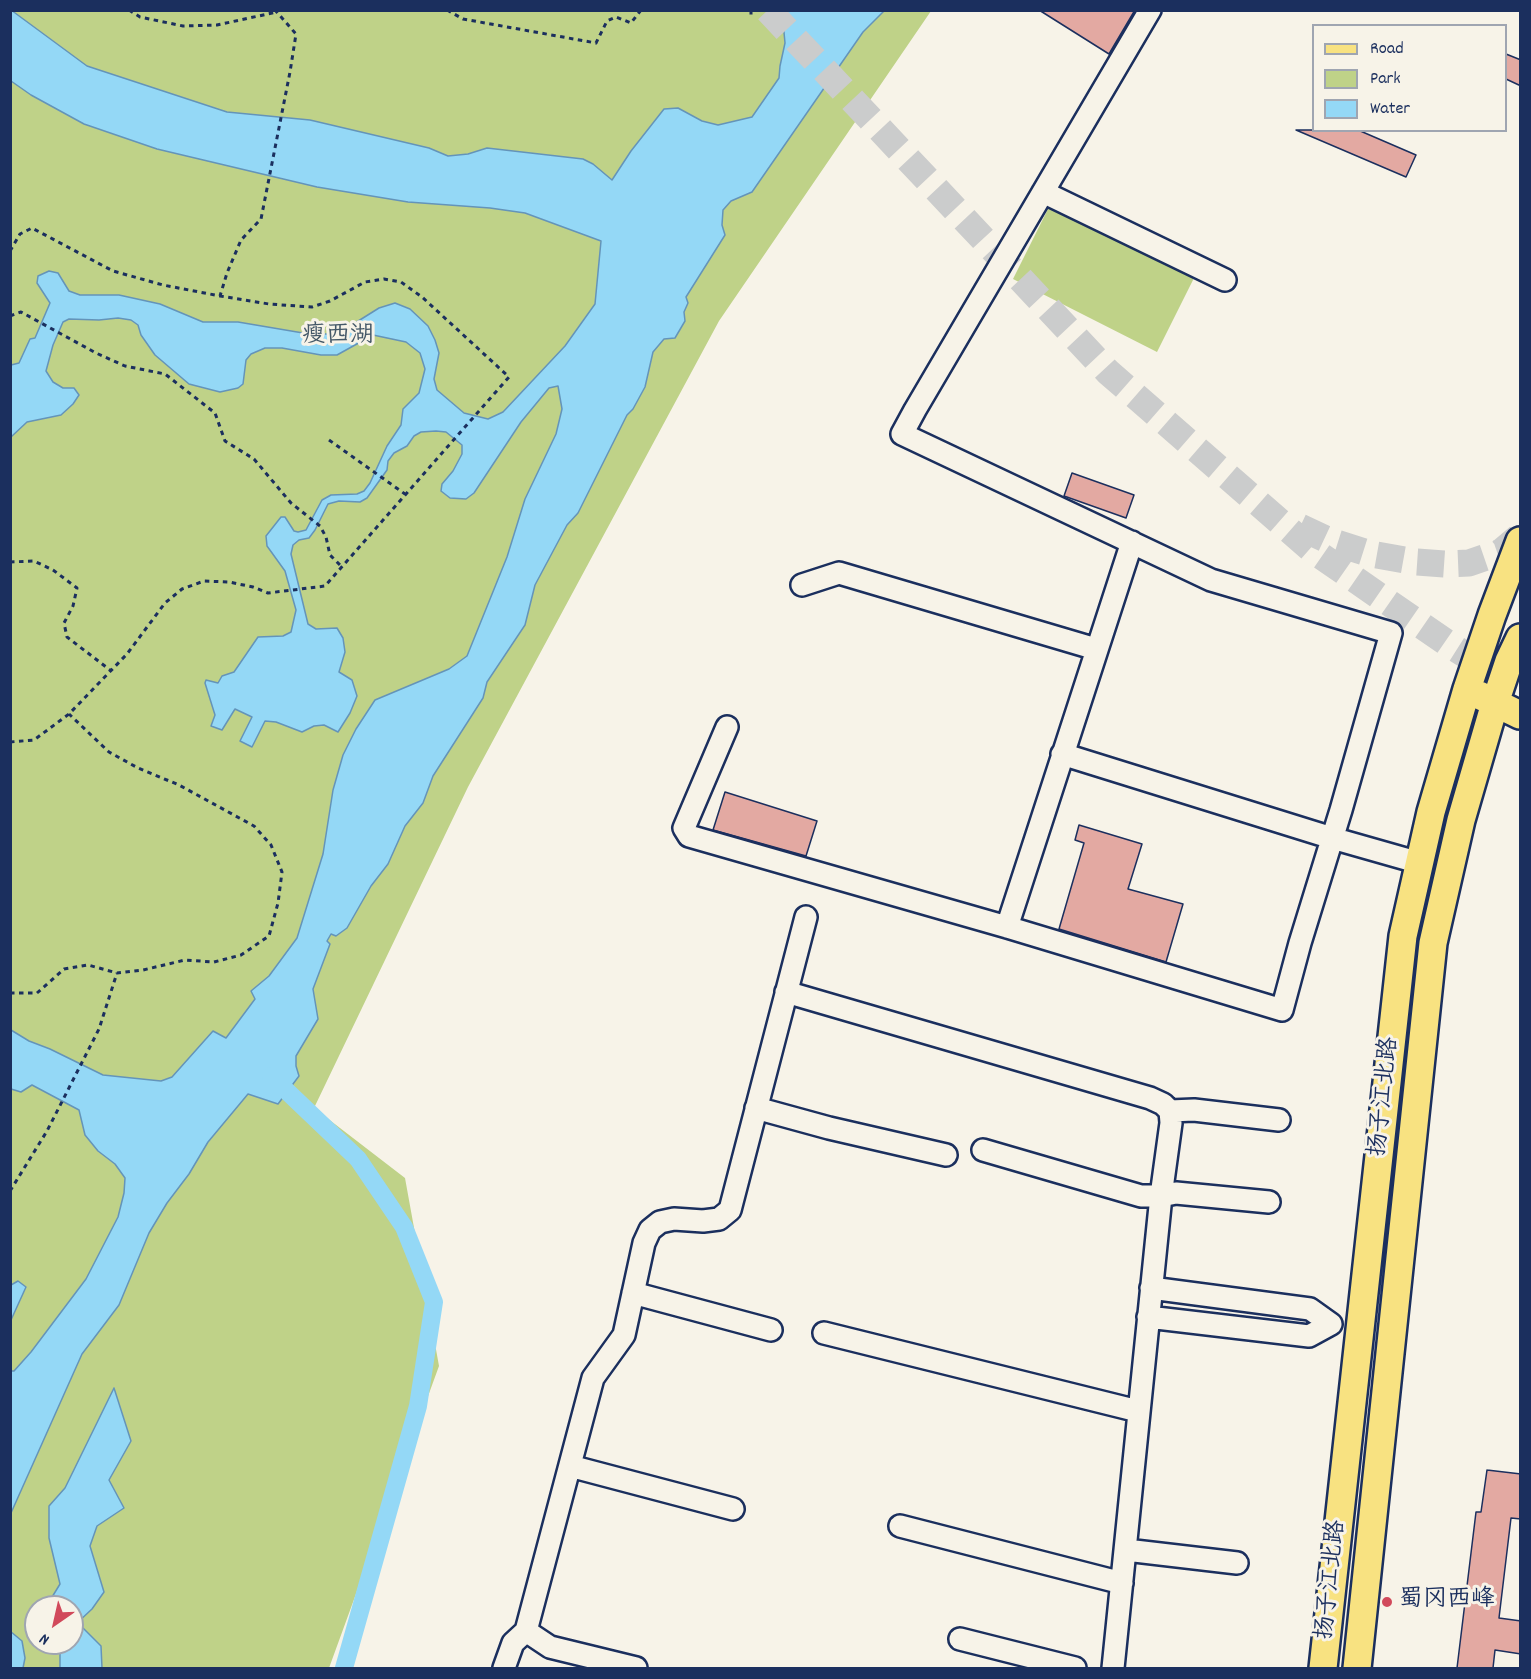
<!DOCTYPE html>
<html>
<head>
<meta charset="utf-8">
<style>
	body { margin:0 }
	#map { position:relative; width:1531px; height:1679px; overflow:hidden; background:#f7f3e8; font-family:Dekko,sans-serif }
	canvas { display:block }
	.frame { position:absolute; inset:0; border:12px solid #1b2f5e; pointer-events:none }
	.legend { position:absolute; left:1312px; top:24px; width:195px; height:108px; box-sizing:border-box; background:#f7f3e8; border:2px solid #9fa5b1; margin:0; padding:8px 10px; list-style:none; font-size:18px; color:#1b2f5e }
	.legend li { display:flex; align-items:center; gap:12px; height:30px }
	.legend b { width:30px; border:2px solid #9fa5b1 }
	.north { position:absolute; left:24px; top:1595px; width:60px; height:60px; box-sizing:border-box; background:#f7f3e8; border:2px solid #9fa5b1; border-radius:50%; rotate:214deg; font-size:16px; font-weight:700; line-height:24px; text-align:center; color:#1b2f5e }
	.north::after { content:''; display:block; margin:auto; width:21px; height:27px; background:#d1495b; clip-path:polygon(50% 0,100% 100%,50% 72%,0 100%) }
</style>
</head>
<body>
<div id="map">
<canvas width="1531" height="1679"></canvas>
<div class="frame"></div>
<ul class="legend">
<li><b style="height:8px;background:#f8e281"></b>Road</li>
<li><b style="height:16px;background:#bfd288"></b>Park</li>
<li><b style="height:16px;background:#94d8f6"></b>Water</li>
</ul>
<div class="north">N</div>
</div>
<script>
const ctx = document.querySelector('canvas').getContext('2d');
ctx.lineJoin = 'round';
function paint(path, color) {
  ctx.fillStyle = color;
  ctx.fill(path, 'evenodd');
}
function shape(rows) {
  const path = new Path2D();
  for (const r of rows) {
    path.moveTo(r[0], r[1]);
    for (let i = 2; i < r.length; i += 2) path.lineTo(r[i], r[i + 1]);
  }
  return path;
}
function trace(path, color, width, dash) {
  ctx.strokeStyle = color;
  ctx.lineWidth = width;
  ctx.lineCap = dash ? 'butt' : 'round';
  ctx.setLineDash(dash || []);
  ctx.stroke(path);
}
function drawText(font, color, halo, rows, align = 'center') {
  ctx.font = font + ' Dekko,"LXGW WenKai TC",sans-serif';
  ctx.lineWidth = 6;
  ctx.setLineDash([]);
  ctx.textBaseline = 'middle';
  ctx.strokeStyle = halo;
  ctx.fillStyle = color;
  for (const [text, x, y, turn = 0] of rows) {
    ctx.save();
    ctx.translate(x, y);
    ctx.rotate((+turn || 0) * Math.PI / 180);
    ctx.textAlign = isNaN(turn) ? turn : align;
    if (halo) ctx.strokeText(text, 0, 0);
    ctx.fillText(text, 0, 0);
    ctx.restore();
  }
}
paint(shape([
	[11,11,931,11,719,321,468,787,314,1108,405,1178,439,1366,329,1668,11,1668],
	[36,1607,72,1607,72,1643,36,1643],
	[1050,205,1194,278,1157,352,1013,279]
]), '#bfd288');
const water = shape([
	[11,10,87,66,227,112,310,120,429,148,448,156,468,154,487,148,583,159,593,164,612,180,631,151,664,109,678,108,702,121,718,125,752,117,779,78,780,66,785,43,782,11,884,11,863,32,752,192,731,201,723,210,722,225,725,235,686,297,688,303,684,312,685,321,675,338,664,339,653,352,645,387,633,409,627,415,578,513,567,525,535,585,525,625,487,682,483,698,433,776,423,803,405,826,388,864,371,886,347,928,336,936,331,934,327,941,330,944,313,989,318,1019,296,1056,296,1066,299,1076,278,1104,248,1094,208,1142,189,1174,167,1203,149,1233,119,1305,82,1354,11,1513,11,1371,14,1371,31,1352,86,1279,118,1217,124,1193,125,1178,115,1164,98,1151,85,1135,79,1110,32,1085,21,1092,11,1089,11,1030,29,1041,50,1049,103,1075,161,1081,172,1077,213,1031,226,1038,255,999,251,991,269,976,297,938,323,854,333,790,343,755,356,729,375,700,449,669,467,656,507,557,525,499,556,434,562,409,558,386,549,388,521,422,474,493,466,499,450,498,441,491,442,484,453,471,462,454,462,445,446,432,436,431,421,432,414,436,407,446,394,453,388,461,387,470,367,498,360,502,339,501,328,504,315,530,309,538,299,540,293,545,291,554,308,624,316,629,337,628,343,638,345,652,339,672,352,680,357,696,350,713,338,732,324,725,314,726,302,732,276,722,265,721,252,747,240,741,252,717,235,709,222,730,211,726,215,715,205,683,206,680,218,683,222,676,234,672,258,637,283,636,291,632,296,610,285,571,267,546,266,536,281,517,285,517,294,531,298,532,306,530,322,500,331,495,357,494,364,491,370,483,387,446,401,425,403,409,419,393,425,369,420,353,406,342,373,335,337,355,321,355,282,348,265,348,251,354,246,360,243,384,238,388,220,392,189,384,155,355,141,335,138,325,131,320,118,318,99,320,69,319,63,322,53,345,46,371,53,382,63,388,74,388,79,395,73,404,61,415,27,422,11,437,11,365,19,363,30,339,35,338,50,303,37,283,38,276,49,271,58,273,69,291,80,295,119,295,160,304,203,322,238,322,309,334,332,334,347,328,379,308,395,303,410,309,428,326,435,340,439,353,434,379,437,390,464,413,488,419,503,412,565,346,595,304,601,241,525,213,490,208,408,202,317,187,157,149,84,124,31,95,11,81,11,10],
	[18,1281,26,1287,11,1320,11,1285,18,1281],
	[114,1388,131,1441,109,1480,124,1508,97,1526,90,1546,104,1592,92,1609,77,1623,72,1623,72,1607,46,1607,60,1584,49,1538,49,1506,65,1488,114,1388],
	[82,1627,101,1646,102,1668,60,1668,60,1643,72,1643,72,1631,82,1627],
	[10,1631,22,1641,25,1658,23,1668,11,1668,10,1631]
]);
paint(water, '#94d8f6');
trace(water, '#6494b9', 1.5);
trace(shape([
	[271,1076,358,1159,404,1227,434,1302,418,1406,344,1668]
]), '#94d8f6', 18);
const building = shape([
	[1039,10,1135,10,1109,54,1039,10],
	[1506,54,1521,60,1521,86,1506,79,1506,54],
	[1296,130,1358,130,1416,155,1406,177,1296,130],
	[1072,473,1134,495,1126,518,1064,496,1072,473],
	[725,792,817,821,806,856,713,830,725,792],
	[1079,825,1142,844,1128,889,1183,904,1166,962,1059,929,1084,843,1075,840,1079,825],
	[1487,1470,1521,1474,1521,1519,1511,1518,1499,1618,1521,1621,1521,1654,1495,1650,1493,1668,1457,1668,1476,1512,1481,1512,1487,1470]
]);
paint(building, '#e3a9a2');
trace(building, '#1b2f5e', 1.5);
trace(shape([
	[768,10,1108,372,1311,549,1450,645,1520,689],
	[1300,527,1330,541,1371,554,1416,562,1445,564,1469,563,1501,552,1520,536]
]), '#cbcccc', 27, [27, 14]);
const minor = shape([
	[1043,192,1225,280],
	[802,585,839,573,1096,649],
	[727,727,684,828,689,836,1007,927,1282,1010,1300,943,1341,810,1391,633,1211,580,902,434,915,410,1150,10],
	[1062,754,1332,838,1420,863],
	[1007,927,1132,542],
	[786,992,1150,1098,1163,1104,1170,1111,1171,1123,1161,1196,1113,1668],
	[756,1108,829,1128,946,1155],
	[1170,1111,1194,1110,1279,1120],
	[983,1150,1141,1196,1161,1196,1176,1193,1269,1202],
	[633,1293,771,1330],
	[1148,1317,1309,1336,1331,1324,1310,1309,1151,1288],
	[824,1333,1138,1411],
	[570,1466,733,1509],
	[900,1526,1122,1583],
	[1126,1550,1237,1563],
	[526,1631,550,1647,636,1668],
	[960,1639,1075,1668],
	[504,1668,513,1643,526,1631,593,1378,624,1335,644,1243,650,1230,660,1222,674,1219,703,1221,719,1219,730,1210,806,917]
]);
const major = shape([
	[1479,695,1520,715],
	[1323,1668,1403,936,1431,812,1467,689,1492,615,1520,541],
	[1357,1668,1433,943,1461,820,1495,703,1509,661,1520,638]
]);
trace(minor, '#1b2f5e', 26);
trace(major, '#1b2f5e', 32);
trace(shape([
	[129,10,140,17,183,26,217,25,277,12],
	[447,10,463,19,596,43,607,21,616,17,631,23,641,10],
	[751,10,751,15],
	[10,251,20,234,32,228,113,271,163,285,220,296,227,273,241,240,261,219,290,72,296,34,275,10],
	[10,316,21,312,96,353,125,366,165,374,215,413,225,441,254,459,291,503,320,526,326,537,330,555,342,567],
	[329,440,405,494],
	[10,562,34,561,53,570,77,588,73,606,64,623,67,637,110,670],
	[10,742,34,740,69,714,127,654,165,603,182,589,204,581,229,582,253,587,268,593,325,586,509,377,422,297,401,282,384,279,365,282,330,301,312,307,269,304,220,296],
	[10,993,37,993,64,969,88,965,117,973,143,970,185,960,214,962,241,955,269,936,278,903,282,872,271,845,254,826,179,785,138,768,109,752,69,714],
	[10,1191,47,1131,99,1029,117,973]
]), '#1b2f5e', 3, [4.5, 4.5]);
trace(minor, '#f7f3e8', 21);
trace(major, '#f8e281', 27);
for (const [x, y, r, color] of [
	[1387,1602,6,"#d1495b"]
]) {
  const dot = new Path2D();
  dot.arc(x, y, r, 0, 2 * Math.PI);
  ctx.fillStyle = color;
  ctx.fill(dot);
  trace(dot, '#f7f3e8', 2);
}
drawText('24px', '#445868', '#f7f3e8', [
	["瘦西湖",338,338]
]);
drawText('24px', '#1b2f5e', '#f7f3e8', [
	["扬子江北路",1386,1097,-84],
	["扬子江北路",1333,1580,-84]
]);
drawText('24px', '#1b2f5e', '#f7f3e8', [
	["蜀冈西峰",1399,1602]
], 'left');
</script>
</body>
</html>
